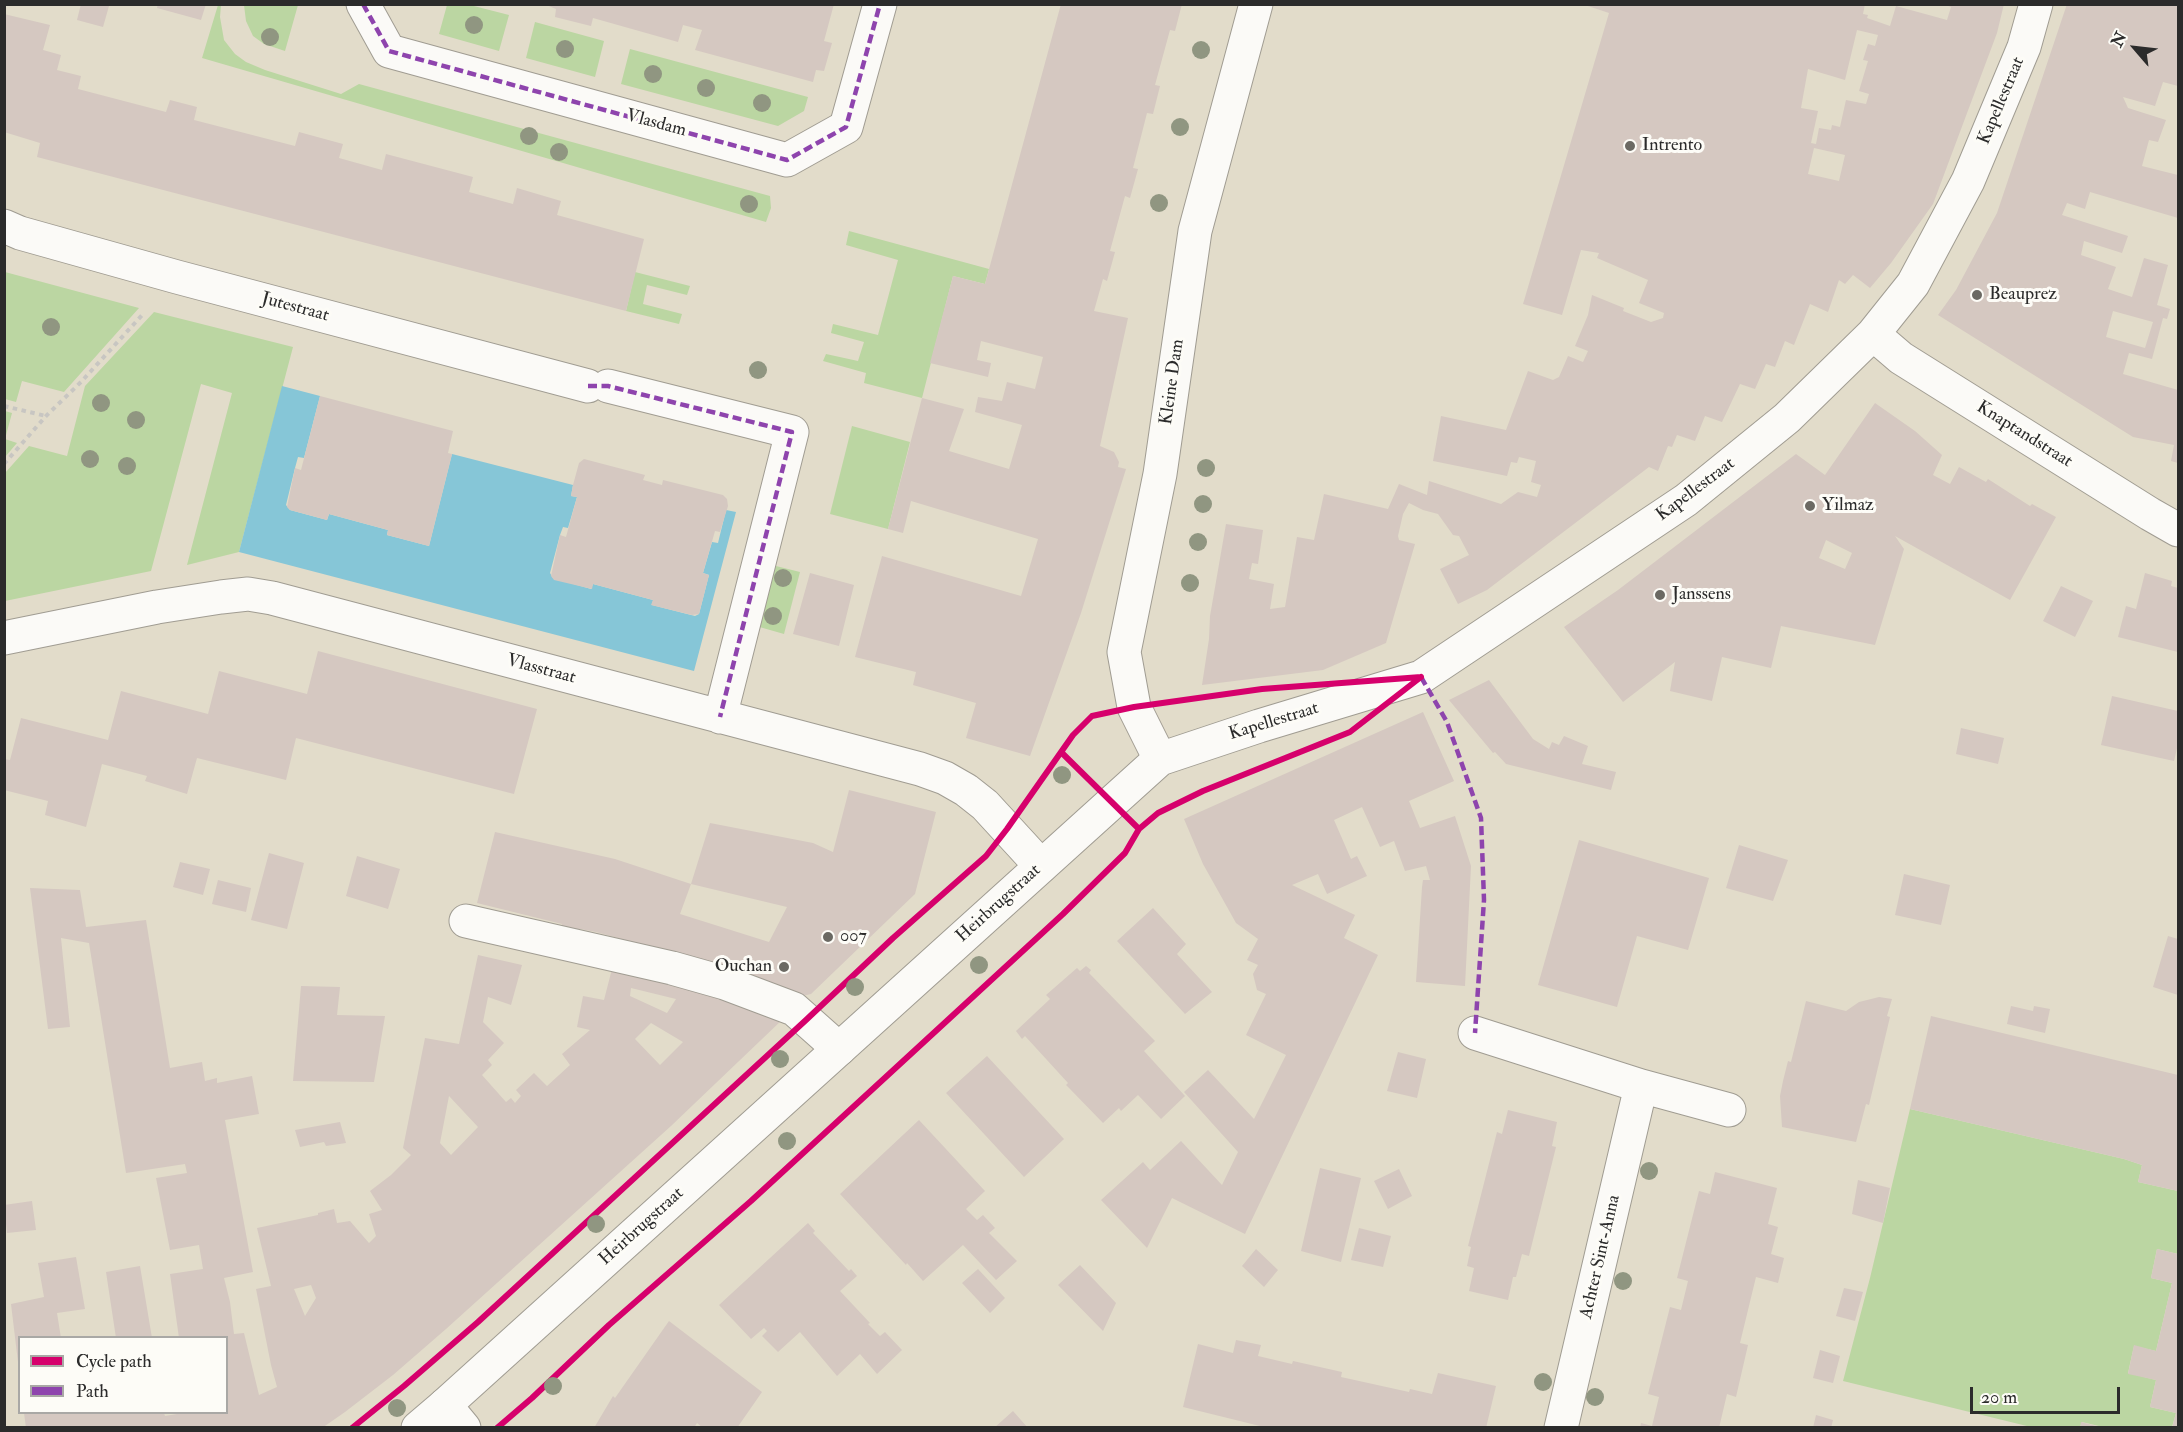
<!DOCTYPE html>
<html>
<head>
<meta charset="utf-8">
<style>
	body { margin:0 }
	#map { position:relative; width:2183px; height:1432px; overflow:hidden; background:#e2dcca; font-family:"IM FELL Double Pica",serif }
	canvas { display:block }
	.frame { position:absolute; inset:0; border:6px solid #2b2b2b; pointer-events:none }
	.legend { position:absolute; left:18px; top:1336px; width:210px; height:78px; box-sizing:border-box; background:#fdfcf7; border:2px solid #a9a8a5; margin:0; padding:8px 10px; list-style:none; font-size:18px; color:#2b2b2b }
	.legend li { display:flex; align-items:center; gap:12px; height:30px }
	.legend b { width:30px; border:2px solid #a9a8a5 }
	.north { position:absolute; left:2105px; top:18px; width:60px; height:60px; -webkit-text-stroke:4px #fdfcf7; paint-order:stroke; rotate:298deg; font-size:16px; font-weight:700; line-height:24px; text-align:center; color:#2b2b2b }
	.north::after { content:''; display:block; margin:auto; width:21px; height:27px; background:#2b2b2b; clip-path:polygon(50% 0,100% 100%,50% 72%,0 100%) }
	.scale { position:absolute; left:1970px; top:1387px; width:150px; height:27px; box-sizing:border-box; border:3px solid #2b2b2b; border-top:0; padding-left:8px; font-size:18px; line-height:21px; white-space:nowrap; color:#2b2b2b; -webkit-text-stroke:4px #fdfcf7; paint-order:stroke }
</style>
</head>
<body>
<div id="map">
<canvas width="2183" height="1432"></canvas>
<div class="frame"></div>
<ul class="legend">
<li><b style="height:8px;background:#d6006c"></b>Cycle path</li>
<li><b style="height:8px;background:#8e44ad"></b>Path</li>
</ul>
<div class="north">N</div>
<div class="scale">20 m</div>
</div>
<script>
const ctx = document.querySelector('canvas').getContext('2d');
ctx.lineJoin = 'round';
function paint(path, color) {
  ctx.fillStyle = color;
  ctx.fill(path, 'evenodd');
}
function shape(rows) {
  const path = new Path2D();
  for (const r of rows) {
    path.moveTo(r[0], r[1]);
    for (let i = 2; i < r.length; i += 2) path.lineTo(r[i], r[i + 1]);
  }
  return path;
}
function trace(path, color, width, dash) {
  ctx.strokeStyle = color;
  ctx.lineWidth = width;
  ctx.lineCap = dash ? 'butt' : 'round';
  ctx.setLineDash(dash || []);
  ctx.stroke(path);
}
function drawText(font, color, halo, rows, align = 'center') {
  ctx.font = font + ' "IM FELL Double Pica",serif';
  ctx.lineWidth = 6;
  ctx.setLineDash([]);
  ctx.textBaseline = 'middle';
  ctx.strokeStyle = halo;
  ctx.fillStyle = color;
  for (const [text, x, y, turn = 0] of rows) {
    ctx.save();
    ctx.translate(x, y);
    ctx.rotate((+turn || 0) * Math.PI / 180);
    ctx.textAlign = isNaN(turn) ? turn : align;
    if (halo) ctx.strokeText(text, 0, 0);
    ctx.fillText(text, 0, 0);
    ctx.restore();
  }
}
paint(shape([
	[218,5,221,5,220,17,224,40,235,54,246,62,265,70,341,94,359,84,770,196,771,208,766,222,202,58],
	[244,5,298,5,285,51,264,44,253,36,246,21],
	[447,5,470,5,509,15,499,51,439,34],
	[535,22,604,41,595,77,526,58],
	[630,49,808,97,804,111,778,126,621,84],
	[849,231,989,269,985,284,953,276,922,398,864,383,866,373,823,361,826,354,858,361,864,342,831,333,833,324,878,335,898,260,846,245],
	[5,272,139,308,64,392,22,381,16,402,5,399],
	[635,272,690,286,687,295,647,285,643,304,682,314,679,324,626,311],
	[154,312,293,347,239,552,187,565,232,393,201,384,151,571,5,601,5,473,29,446,67,456,85,386],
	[5,411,12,413,5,439,17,443,5,457],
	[852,426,910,442,888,529,830,514],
	[772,565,800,572,784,634,756,626],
	[1910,1109,2124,1159,2142,1165,2138,1182,2178,1191,2178,1254,2157,1249,2151,1278,2172,1283,2156,1351,2134,1346,2128,1373,2156,1380,2150,1407,2176,1413,2172,1427,2103,1427,2082,1422,2080,1427,2031,1427,1843,1381,1870,1278]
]), '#bbd6a2');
paint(shape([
	[282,386,320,396,304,458,298,457,295,468,286,505,290,510,327,520,329,514,388,530,387,535,429,546,452,454,573,485,571,496,577,497,568,528,563,527,560,535,550,573,553,578,591,589,593,584,653,600,652,605,695,616,699,614,709,575,703,573,712,542,718,543,726,510,736,512,694,671,239,552]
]), '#86c6d7');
paint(shape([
	[81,4,109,6,103,27,77,20],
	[158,4,206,4,201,20,157,8],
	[544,4,834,4,824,41,832,43,824,71,816,70,813,82,695,50,702,30,683,25,678,42,593,18,591,26,555,17,556,9],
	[1061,4,1182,4,1175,31,1170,30,1155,85,1160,86,1153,114,1147,113,1133,168,1138,169,1130,198,1125,196,1110,251,1115,252,1107,281,1103,279,1094,311,1128,318,1100,446,1114,452,1119,462,1118,467,1126,469,1081,613,1030,756,966,738,976,703,913,685,916,672,855,657,882,556,1021,596,1038,539,911,501,903,533,888,529,922,398,964,409,949,451,1009,469,1022,425,975,412,978,397,1002,401,1007,382,1035,389,1043,357,981,341,977,360,991,363,988,377,930,363,953,276,985,284],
	[1582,4,1865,4,1863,14,1868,15,1867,18,1890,26,1896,6,1947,20,1951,7,1944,4,2004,4,1997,33,1933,204,1891,263,1870,288,1853,275,1845,284,1839,280,1828,312,1810,304,1794,345,1785,341,1775,367,1766,364,1755,389,1740,384,1722,422,1705,416,1695,441,1677,435,1672,447,1668,446,1658,471,1649,467,1487,590,1458,604,1440,569,1469,555,1459,536,1453,535,1438,514,1423,510,1409,503,1403,514,1398,536,1399,540,1415,544,1386,643,1323,670,1202,685,1209,639,1210,616,1226,524,1263,530,1258,564,1252,563,1249,579,1274,584,1270,609,1285,607,1297,537,1314,540,1324,494,1388,509,1399,484,1427,495,1429,481,1501,504,1518,492,1537,497,1541,485,1531,482,1536,461,1519,457,1517,463,1511,462,1507,476,1433,461,1441,416,1506,430,1528,371,1553,380,1559,377,1568,356,1583,362,1588,351,1575,346,1588,315,1592,295,1624,308,1623,311,1651,322,1663,318,1664,313,1639,303,1648,280,1597,258,1599,253,1581,250,1562,315,1523,304,1609,13],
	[1857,30,1878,35,1875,46,1868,44,1863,60,1868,61,1859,91,1869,94,1866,104,1846,100,1840,127,1832,125,1831,130,1819,128,1816,144,1811,143,1818,111,1801,108,1808,69,1845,80],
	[1814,148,1845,155,1839,181,1808,174],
	[2067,4,2178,4,2178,86,2163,82,2155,106,2123,97,2128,108,2166,120,2158,142,2149,140,2142,166,2178,175,2178,218,2090,192,2085,209,2067,203,2062,215,2128,236,2122,253,2084,241,2081,255,2116,267,2108,289,2132,297,2144,258,2168,265,2157,305,2170,309,2167,319,2163,318,2152,359,2129,353,2123,374,2178,390,2178,463,2171,461,2174,445,2133,437,1938,315,1956,290,1997,213],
	[2113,311,2153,322,2145,348,2106,337],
	[4,14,50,25,43,50,61,55,57,70,81,76,78,89,166,112,170,100,197,107,194,120,295,146,299,132,343,144,339,158,382,170,386,154,473,177,469,192,513,204,517,188,561,201,557,215,644,239,626,311,37,157,40,143,4,132],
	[320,396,453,431,448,453,452,454,429,546,387,535,388,530,329,514,327,520,290,510,287,507,295,468,301,470],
	[1875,403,1915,431,1942,455,1933,475,1950,484,1959,467,1986,482,1988,479,2030,506,2032,504,2056,517,2010,600,1895,536,1904,549,1875,645,1781,626,1771,668,1722,657,1712,701,1670,691,1675,662,1623,702,1564,627,1618,590,1796,454,1825,475],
	[1826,540,1852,553,1845,569,1819,558],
	[584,459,645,475,643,480,662,485,663,480,723,495,727,499,728,506,720,532,715,531,703,573,709,575,699,614,692,615,651,605,653,600,593,584,592,589,554,580,551,576,560,535,566,537,577,497,571,496,573,485,579,463],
	[810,573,854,585,839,646,793,634],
	[2145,573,2172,581,2171,586,2178,588,2178,652,2118,637,2126,606,2136,609],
	[2061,586,2093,601,2075,637,2043,621],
	[318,651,537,709,514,794,296,738,286,780,197,758,187,794,145,781,147,776,102,764,86,827,45,815,48,801,4,790,4,759,10,760,21,718,108,740,121,691,208,714,219,671,307,694],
	[1489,680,1533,739,1549,749,1552,742,1559,745,1564,736,1588,746,1582,764,1616,772,1611,790,1506,764,1495,752,1493,753,1449,700],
	[2112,696,2178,711,2178,744,2174,761,2101,745],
	[1423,712,1454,781,1409,801,1420,828,1455,816,1471,866,1465,986,1416,982,1422,887,1423,880,1430,880,1426,866,1405,871,1394,841,1380,847,1362,807,1334,820,1351,859,1357,856,1367,876,1327,894,1318,874,1292,885,1355,915,1344,938,1378,955,1245,1234,1172,1198,1147,1248,1101,1200,1143,1162,1150,1170,1181,1141,1222,1185,1238,1152,1184,1092,1208,1070,1254,1119,1286,1055,1246,1035,1266,994,1257,990,1253,974,1258,965,1247,960,1258,939,1236,923,1203,864,1184,819],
	[1961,728,2004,738,1998,764,1956,754],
	[849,790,936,812,915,894,811,994,798,997,658,949,596,932,580,929,578,936,560,932,562,924,477,903,495,832,615,859,691,884,680,914,769,942,787,907,691,884,710,823,813,843,833,852],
	[1579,840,1709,878,1688,950,1637,936,1617,1007,1538,985],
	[1739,845,1788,860,1773,901,1726,888],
	[269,853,304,863,287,929,251,920],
	[357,856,400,869,388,909,346,896],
	[180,862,210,869,203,895,173,887],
	[1904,874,1950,885,1941,925,1895,915],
	[218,880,251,888,246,912,212,904],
	[30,888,80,890,86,927,146,920,170,1068,202,1062,205,1081,217,1078,217,1083,252,1076,259,1114,225,1120,253,1272,224,1278,230,1302,234,1334,244,1333,259,1395,277,1387,271,1365,256,1289,271,1286,257,1228,318,1215,318,1213,334,1209,337,1223,350,1221,369,1243,376,1236,369,1214,382,1210,370,1191,391,1175,411,1155,403,1148,425,1038,459,1044,478,955,522,965,511,1005,488,997,483,1022,504,1043,488,1060,492,1065,482,1075,506,1102,511,1098,515,1103,521,1096,516,1090,534,1073,547,1086,570,1065,562,1054,590,1030,577,1027,583,996,604,1000,613,965,687,983,783,1019,671,1126,446,1329,393,1375,345,1412,322,1428,26,1428,24,1413,164,1413,165,1416,183,1413,226,1413,226,1338,179,1338,170,1274,203,1269,199,1245,170,1250,156,1178,187,1173,185,1164,126,1173,89,943,61,938,70,1027,48,1029],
	[631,988,676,999,667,1013,630,996],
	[651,1023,683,1042,660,1065,635,1039],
	[449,1096,478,1127,451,1155,440,1143],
	[311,1285,316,1298,305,1316,294,1289],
	[1153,908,1186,944,1177,954,1212,992,1185,1014,1117,941],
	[2168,936,2178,939,2178,995,2153,987],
	[1086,966,1091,970,1089,973,1155,1041,1144,1051,1185,1096,1161,1119,1138,1095,1121,1111,1119,1108,1103,1123,1070,1089,1066,1085,1068,1083,1025,1036,1022,1039,1016,1031,1050,999,1046,995,1077,968,1080,971],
	[301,986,340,987,337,1015,385,1016,374,1082,293,1081],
	[1879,997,1892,999,1887,1016,1890,1017,1869,1105,1866,1104,1856,1142,1782,1127,1780,1096,1783,1081,1788,1061,1791,1062,1806,1001,1846,1011,1859,1002],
	[2011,1006,2033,1011,2034,1006,2050,1009,2045,1033,2007,1024],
	[1931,1016,2178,1075,2178,1191,2138,1182,2142,1165,2124,1159,1910,1109],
	[1398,1052,1426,1059,1417,1098,1387,1091],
	[987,1056,1064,1139,1024,1177,946,1093],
	[1508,1110,1557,1122,1552,1146,1556,1147,1529,1256,1522,1254,1516,1277,1513,1277,1508,1300,1469,1291,1474,1268,1467,1266,1471,1247,1468,1246,1497,1132,1502,1134],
	[919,1120,985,1191,966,1209,977,1220,983,1215,995,1228,989,1233,1017,1261,996,1280,963,1245,923,1281,907,1263,906,1265,840,1194],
	[340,1122,346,1143,326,1146,324,1142,300,1147,295,1130],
	[1320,1168,1361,1178,1341,1262,1301,1251],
	[1399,1169,1412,1196,1388,1209,1374,1181],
	[1715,1172,1777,1188,1768,1224,1778,1227,1771,1254,1784,1258,1778,1283,1756,1277,1740,1343,1748,1345,1736,1397,1727,1394,1719,1428,1640,1428,1641,1423,1652,1426,1659,1397,1648,1394,1670,1307,1681,1310,1688,1281,1677,1278,1699,1191,1710,1194],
	[1858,1180,1890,1188,1883,1223,1852,1214],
	[32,1201,36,1230,7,1233,4,1205],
	[808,1223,815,1231,813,1233,849,1271,851,1269,857,1276,840,1291,870,1323,868,1324,880,1336,885,1332,902,1350,877,1374,860,1354,837,1376,800,1332,778,1352,762,1336,767,1331,764,1328,751,1339,719,1305],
	[1359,1228,1391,1236,1383,1267,1351,1260],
	[1256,1249,1278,1270,1264,1287,1242,1266],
	[2157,1249,2178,1254,2178,1428,2172,1428,2176,1413,2150,1407,2156,1380,2128,1374,2134,1345,2156,1351,2172,1283,2151,1278],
	[76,1257,85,1309,57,1313,61,1338,20,1338,18,1362,11,1304,44,1297,38,1263],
	[1080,1265,1116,1303,1103,1331,1058,1285],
	[140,1266,152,1338,116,1338,106,1272],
	[978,1269,1005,1298,990,1313,962,1283],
	[1844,1288,1863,1292,1855,1321,1836,1316],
	[669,1321,762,1392,737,1428,703,1428,697,1423,694,1428,594,1428,613,1396,615,1398],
	[1236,1340,1261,1345,1258,1356,1292,1364,1293,1361,1342,1372,1341,1377,1409,1392,1410,1389,1432,1394,1438,1373,1496,1386,1486,1428,1268,1428,1183,1407,1198,1344,1233,1353],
	[1820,1350,1840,1356,1833,1383,1813,1378],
	[1013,1411,1028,1428,994,1428],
	[1816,1415,1833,1420,1831,1428,1813,1428],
	[2081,1422,2100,1427,2100,1428,2080,1428]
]), '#d5c8c1');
const street = shape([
	[363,4,389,51,787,160,846,127,880,4],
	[4,226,20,233,177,277,588,386],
	[608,386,792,432,720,717],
	[4,638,157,607,221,597,248,594,272,598,920,769,945,778,966,790,985,805,1041,866],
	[1160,759,1134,707,1124,652,1160,474,1195,231,1256,4],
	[466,921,672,968,725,983,794,1009,839,1049],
	[1475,1033,1641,1086,1561,1428],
	[1641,1086,1729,1110],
	[445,1405,464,1428]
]);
const secondary = shape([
	[1873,334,1901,358,2150,514,2178,530],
	[418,1428,445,1405,1160,759,1259,726,1421,677,1686,500,1787,418,1873,334,1913,284,1968,181,2024,47,2036,4]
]);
trace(street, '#a09c92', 35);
trace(secondary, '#a09c92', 35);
trace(shape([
	[4,406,46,416],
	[4,464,46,416,81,382,144,313]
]), '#c8c6c2', 4, [4.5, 4.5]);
trace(street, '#fbfaf7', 33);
trace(secondary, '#fbfaf7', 33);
trace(shape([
	[363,4,389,51,787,160,846,127,880,4],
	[588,386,608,386,792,432,720,717],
	[1421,677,1447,722,1481,818,1484,900,1475,1033]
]), '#8e44ad', 4.5, [9, 4.5]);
trace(shape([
	[1061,752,1139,829],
	[352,1428,404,1386,478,1322,806,1020,893,938,986,856,1007,829,1073,735,1092,716,1134,707,1262,689,1421,677],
	[497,1428,532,1398,609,1325,751,1201,1063,914,1125,853,1139,829,1158,813,1203,791,1350,732,1421,677]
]), '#d6006c', 6);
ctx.fillStyle = '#909681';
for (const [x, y] of [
	[474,25],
	[270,37],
	[565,49],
	[1201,50],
	[653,74],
	[706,88],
	[762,103],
	[1180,127],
	[529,136],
	[559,152],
	[1159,203],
	[749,204],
	[51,327],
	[758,370],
	[101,403],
	[136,420],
	[90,459],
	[127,466],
	[1206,468],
	[1203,504],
	[1198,542],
	[783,578],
	[1190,583],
	[773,616],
	[1062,775],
	[979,965],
	[855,987],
	[780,1059],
	[787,1141],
	[1649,1171],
	[596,1224],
	[1623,1281],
	[1543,1382],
	[553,1386],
	[1595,1397],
	[397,1408]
]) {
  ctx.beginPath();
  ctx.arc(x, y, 9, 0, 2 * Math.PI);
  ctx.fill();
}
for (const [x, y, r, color] of [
	[1630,146,6,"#6b6963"],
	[1977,295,6,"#6b6963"],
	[1810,506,6,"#6b6963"],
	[1660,595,6,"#6b6963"],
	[828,937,6,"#6b6963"],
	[784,967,6,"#6b6963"]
]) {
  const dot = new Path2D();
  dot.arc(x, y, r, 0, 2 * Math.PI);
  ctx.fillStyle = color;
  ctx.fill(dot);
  trace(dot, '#fdfcf7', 2);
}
drawText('18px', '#2b2b2b', '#fdfcf7', [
	["Kapellestraat",2002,101,-67],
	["Vlasdam",656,124,15],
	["Jutestraat",295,308,15],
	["Kleine Dam",1173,382,-82],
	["Knaptandstraat",2024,435,32],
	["Kapellestraat",1696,490,-37],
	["Vlasstraat",541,670,15],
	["Kapellestraat",1274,722,-17],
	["Heirbrugstraat",999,904,-42],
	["Heirbrugstraat",642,1227,-42],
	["Achter Sint-Anna",1601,1257,-77]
]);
drawText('18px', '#2b2b2b', '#fdfcf7', [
	["Intrento",1642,146],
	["Beauprez",1989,295],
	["Yilmaz",1822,506],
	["Janssens",1672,595],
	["007",840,937],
	["Ouchan",772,967,"right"]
], 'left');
</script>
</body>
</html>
